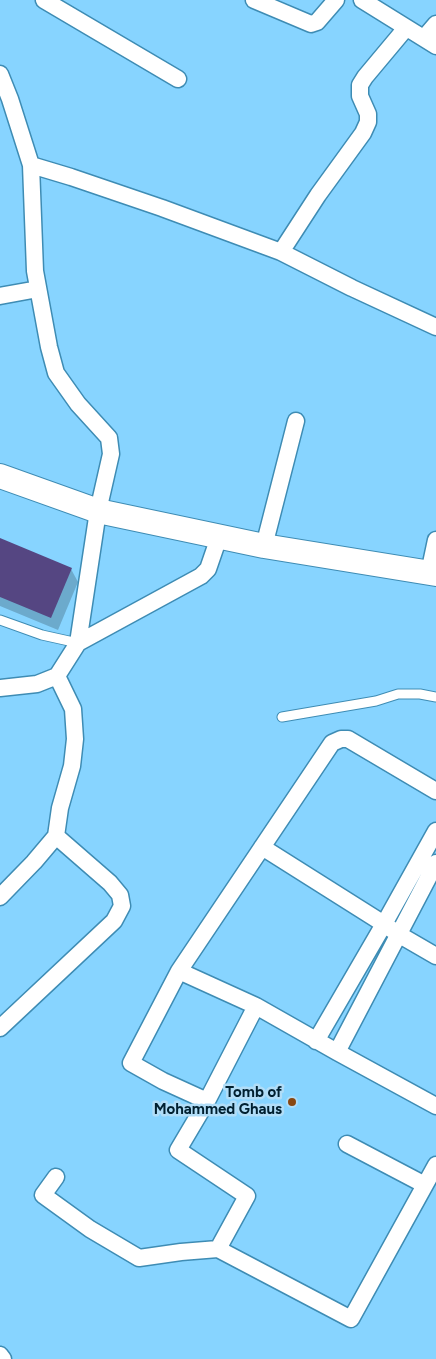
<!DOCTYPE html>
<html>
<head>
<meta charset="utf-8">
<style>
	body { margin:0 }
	canvas { display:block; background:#87d4ff }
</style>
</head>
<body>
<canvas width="436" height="1359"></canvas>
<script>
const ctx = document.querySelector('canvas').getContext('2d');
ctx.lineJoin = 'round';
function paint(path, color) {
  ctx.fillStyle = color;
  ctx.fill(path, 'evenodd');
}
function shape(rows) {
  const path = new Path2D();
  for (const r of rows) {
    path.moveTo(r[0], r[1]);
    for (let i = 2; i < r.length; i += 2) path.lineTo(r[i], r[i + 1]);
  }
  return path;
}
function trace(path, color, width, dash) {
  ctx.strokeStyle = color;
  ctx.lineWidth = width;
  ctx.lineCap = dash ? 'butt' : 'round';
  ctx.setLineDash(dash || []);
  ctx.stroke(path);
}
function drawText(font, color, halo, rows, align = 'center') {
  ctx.font = font + ' Figtree,sans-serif';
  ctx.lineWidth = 5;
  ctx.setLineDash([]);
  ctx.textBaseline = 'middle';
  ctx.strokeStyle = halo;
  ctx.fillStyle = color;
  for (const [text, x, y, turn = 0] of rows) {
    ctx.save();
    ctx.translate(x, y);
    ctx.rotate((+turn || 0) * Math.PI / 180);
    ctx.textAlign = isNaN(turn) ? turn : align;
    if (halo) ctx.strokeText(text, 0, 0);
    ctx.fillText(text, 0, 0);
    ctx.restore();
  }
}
paint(shape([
	[0,539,71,569,78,582,58,630,0,606]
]), '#0003');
paint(shape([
	[0,538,72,568,51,618,0,597]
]), '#554682');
const lane = shape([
	[0,620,42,635,78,643],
	[282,717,376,701,398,694,420,694,436,697]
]);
const street = shape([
	[44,0,178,79],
	[254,0,311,24,317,22,336,0],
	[362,0,436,46],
	[424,38,436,24],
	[0,74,10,99,31,165,35,271,49,347,56,373,78,404,109,438,111,454,98,511,78,643],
	[31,165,71,177,162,208,281,252,352,288,436,327],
	[281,252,318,195,363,133,368,122,368,114,360,96,360,85,365,77,406,28],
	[0,296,38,289],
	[264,546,296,421],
	[429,573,436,540],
	[0,688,37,684,57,676,78,643,201,576,208,569,219,537],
	[436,791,348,739,341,739,332,743,179,971,256,1006,337,1052,436,1106],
	[262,847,384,924,398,934,436,956],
	[0,897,34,862,56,836,60,808,72,766,75,739,73,709,57,676],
	[179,971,131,1063,163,1081,207,1101,178,1150,247,1196,218,1249,351,1319,436,1165],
	[0,1028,114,921,122,906,120,895,110,883,56,836],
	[316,1041,384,924,436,831],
	[337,1052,436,863],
	[207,1101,256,1006],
	[347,1144,425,1185],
	[56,1177,43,1195,90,1229,139,1258,181,1252,218,1249],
	[0,1355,3,1359]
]);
const secondary = shape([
	[0,476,98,511,264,546,436,574]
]);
trace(lane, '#3e8cb4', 11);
trace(street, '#3e8cb4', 19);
trace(secondary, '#3e8cb4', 26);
trace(lane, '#fff', 9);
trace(street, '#fff', 16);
trace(secondary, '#fff', 24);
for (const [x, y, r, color] of [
	[292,1102,5,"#884711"]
]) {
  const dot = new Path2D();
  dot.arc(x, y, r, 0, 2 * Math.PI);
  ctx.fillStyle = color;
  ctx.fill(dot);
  trace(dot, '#b1ddf7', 2);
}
drawText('bold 15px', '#002030', '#b1ddf7', [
	["Tomb of",282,1093],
	["Mohammed Ghaus",282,1110]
], 'right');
</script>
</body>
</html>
